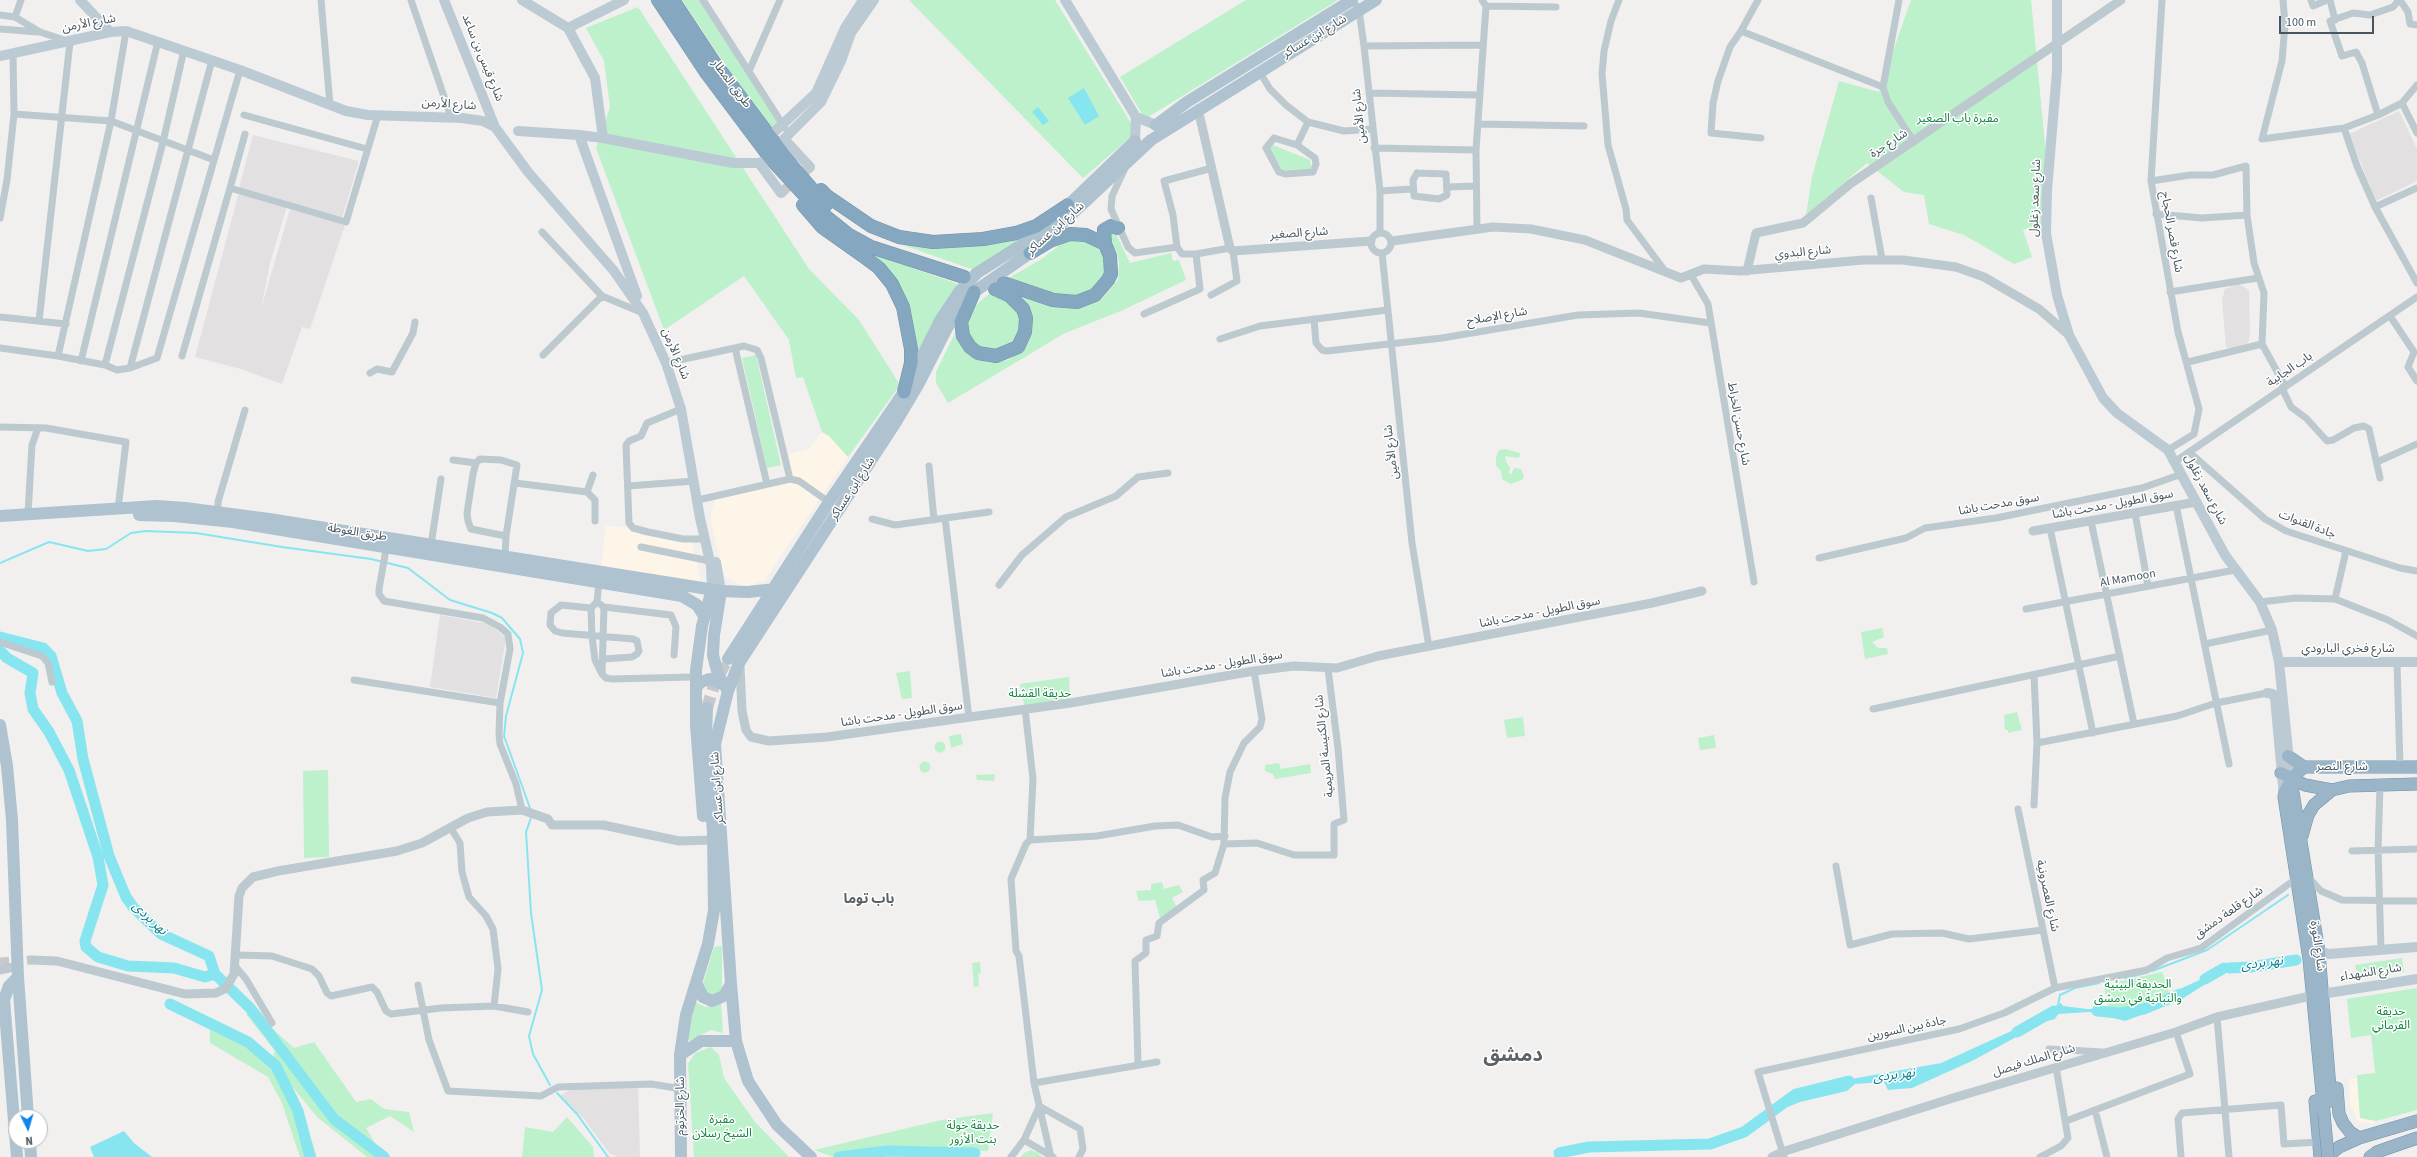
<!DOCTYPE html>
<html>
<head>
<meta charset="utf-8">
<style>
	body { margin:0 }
	#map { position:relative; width:2417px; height:1157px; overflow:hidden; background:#f2efef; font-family:"Source Sans 3",sans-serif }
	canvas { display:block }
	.north { position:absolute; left:8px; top:1109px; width:40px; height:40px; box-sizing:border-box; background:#fff; border:1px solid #b5bbbf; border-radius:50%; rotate:175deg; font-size:11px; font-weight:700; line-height:16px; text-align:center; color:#46555e }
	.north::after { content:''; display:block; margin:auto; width:14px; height:18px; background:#1085eb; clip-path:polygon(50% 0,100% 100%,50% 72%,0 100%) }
	.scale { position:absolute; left:2279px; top:16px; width:95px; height:18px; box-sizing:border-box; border:2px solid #46555e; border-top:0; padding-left:5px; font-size:12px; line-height:14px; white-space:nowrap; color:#46555e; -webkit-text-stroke:3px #fff; paint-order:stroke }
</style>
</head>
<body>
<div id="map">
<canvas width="2417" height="1157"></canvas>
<div class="north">N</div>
<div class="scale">100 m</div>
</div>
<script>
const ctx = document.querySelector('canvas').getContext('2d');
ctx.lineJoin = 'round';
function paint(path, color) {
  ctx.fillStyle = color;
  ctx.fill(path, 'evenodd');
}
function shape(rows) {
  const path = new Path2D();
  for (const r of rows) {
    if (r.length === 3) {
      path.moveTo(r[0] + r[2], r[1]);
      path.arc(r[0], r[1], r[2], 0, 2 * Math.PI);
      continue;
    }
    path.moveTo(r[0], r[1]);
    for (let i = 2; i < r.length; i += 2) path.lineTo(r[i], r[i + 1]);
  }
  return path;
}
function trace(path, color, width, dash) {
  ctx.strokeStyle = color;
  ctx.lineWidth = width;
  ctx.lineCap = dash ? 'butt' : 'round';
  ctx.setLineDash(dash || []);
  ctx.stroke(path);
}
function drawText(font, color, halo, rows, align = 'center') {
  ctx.font = font + ' "Source Sans 3","Noto Sans Arabic",sans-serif';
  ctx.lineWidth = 3;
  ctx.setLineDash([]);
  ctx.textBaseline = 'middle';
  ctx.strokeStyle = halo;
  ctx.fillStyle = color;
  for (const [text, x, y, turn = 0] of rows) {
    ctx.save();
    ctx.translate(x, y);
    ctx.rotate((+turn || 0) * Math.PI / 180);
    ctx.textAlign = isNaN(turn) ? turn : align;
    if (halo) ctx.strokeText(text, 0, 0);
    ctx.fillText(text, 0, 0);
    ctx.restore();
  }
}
paint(shape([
	[822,432,829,436,848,457,764,581,744,587,724,576,710,518,715,499,784,477,789,454,809,449],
	[606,526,633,528,692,543,702,586,601,568],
	[2357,1078,2360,1118,2375,1121,2374,1124,2359,1121,2350,1105,2349,1079]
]), '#fdf5e8');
paint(shape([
	[2399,111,2417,149,2417,181,2376,201,2349,134],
	[253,135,359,161,342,218,239,188],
	[239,192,287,206,270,263,261,309,290,209,345,225,310,329,302,327,282,384,241,369,195,357],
	[2239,284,2249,290,2250,333,2248,344,2231,349,2226,347,2222,300,2225,289],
	[440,615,489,624,506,638,496,698,430,687],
	[638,1086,640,1157,618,1157,609,1153,584,1119,560,1096,569,1090]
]), '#e3e0e2');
paint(shape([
	[682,0,703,0,782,124,774,132,740,87],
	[909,0,1055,0,1131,123,1132,136,1083,178],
	[1246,0,1338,0,1145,119,1120,77],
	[1911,0,2031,0,2046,154,2042,223,2023,230,2032,257,2014,264,1964,235,1929,224,1924,195,1904,192,1867,163,1806,215,1812,177,1839,81,1879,92],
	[638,7,809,269,859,320,900,385,848,457,829,436,822,432,803,377,796,378,789,340,744,276,664,330,596,148,610,107,604,61,586,28],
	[1273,145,1310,160,1311,167,1309,169,1283,170,1269,149],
	[1039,227,974,270,897,243,898,242],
	[1115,232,1130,263,1171,253,1173,261,1179,260,1186,280,1121,311,1065,333,948,403,936,383,936,372,956,331,976,359,991,363,1008,360,1023,350,1032,334,1032,317,1026,304,1016,292,1093,302,1104,296,1118,280,1119,263,1117,252,1106,234],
	[1074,239,1084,240,1098,248,1105,257,1105,276,1089,293,1075,297,1056,297,1007,279,1040,260,1064,242],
	[869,253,958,284,943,306,916,359,910,313],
	[990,293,1005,298,1013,303,1022,318,1016,340,1001,350,987,351,975,345,970,340,966,324,969,311],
	[756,355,781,465,767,468,742,358],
	[1505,449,1520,453,1519,458,1505,456,1506,462,1510,467,1509,474,1511,474,1514,468,1521,469,1524,476,1522,480,1511,484,1502,479,1501,471,1496,466,1496,457,1499,450],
	[1882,628,1884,637,1872,642,1878,648,1887,648,1888,654,1865,659,1861,632],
	[910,671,912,698,902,699,896,673],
	[1069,677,1070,703,1025,709,1020,684],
	[2017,712,2022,730,2008,733,2008,730,2005,730,2004,715],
	[1523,717,1525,736,1507,738,1504,720],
	[961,734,963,744,951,748,949,736],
	[1714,735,1716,748,1700,750,1698,738],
	[940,747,5.5],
	[925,767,5.5],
	[1279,763,1281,769,1310,764,1311,773,1275,779,1273,774,1265,771,1265,765],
	[328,770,329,857,304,858,303,771],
	[995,774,994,781,977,780,976,775],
	[1162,882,1164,889,1179,885,1183,892,1172,898,1178,909,1161,921,1155,900,1139,901,1136,891,1151,890,1151,884],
	[722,946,722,992,716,996,707,994,701,990,714,947],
	[2402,958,2404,972,2358,979,2355,965],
	[980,962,981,973,978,974,979,986,974,987,972,963],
	[2162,972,2170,995,2157,1002,2120,1011,2108,1008,2104,985],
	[2417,988,2417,1110,2376,1121,2360,1118,2357,1075,2375,1073,2371,1035,2351,1038,2347,999],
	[691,1000,705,1007,716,1006,721,1002,723,1033,711,1030,688,1041],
	[255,1005,275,1031,294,1048,314,1042,356,1102,371,1099,384,1109,409,1112,414,1132,390,1116,366,1128,378,1148,391,1157,367,1157,317,1117,291,1085,302,1110,317,1157,300,1157,282,1103,268,1077,210,1043,210,1030,242,1043,270,1064,275,1051,246,1014],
	[711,1047,719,1055,724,1078,755,1122,789,1157,694,1157,688,1064,695,1053],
	[993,1113,988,1151,893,1148,848,1157,834,1157,814,1150,942,1120],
	[567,1117,593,1147,594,1157,522,1157,525,1127,553,1132],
	[1031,1150,1038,1153,1042,1157,1021,1157,1024,1153]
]), '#bcf1cb');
paint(shape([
	[1084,88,1099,116,1085,125,1068,98],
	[1038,107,1049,121,1043,125,1032,112],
	[2217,972,2218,976,2179,1001,2125,1021,2089,1012,2058,1014,2055,1019,2047,1021,2042,1017,2043,1012,2061,1003,2063,1006,2087,1009,2102,1009,2120,1013,2144,1009,2170,1000,2182,988],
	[2027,1021,2031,1029,1972,1061,1912,1088,1888,1090,1884,1082,1855,1084,1847,1091,1800,1102,1788,1107,1782,1104,1796,1094,1834,1085,1840,1081,1941,1063,2018,1028],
	[124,1131,134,1143,152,1157,94,1157,90,1147]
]), '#87e5f0');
trace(shape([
	[0,563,49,542,88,551,106,549,131,533,146,531,196,533,282,547,371,559,408,568,450,600,492,613,502,618,520,639,523,653,506,716,504,736,530,808],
	[531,818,526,832,531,913,542,990,529,1036,533,1054,550,1085],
	[2152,971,2207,950,2288,895],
	[2125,978,2146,973],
	[2058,1005,2060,995,2075,988,2099,983],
	[557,1093,577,1114,608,1157]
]), '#87e5f0', 2);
trace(shape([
	[0,637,43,648,51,656,62,693,77,721,83,759,109,856,126,897,133,907,161,934,209,956,215,974,250,1008,334,1119,384,1157],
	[0,651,7,658,33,673,30,693,33,709,49,732,69,770,98,857,103,885,85,941,86,947,98,957,128,966,174,968,205,977,215,974],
	[2229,968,2251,967,2296,960],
	[2205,979,2224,968],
	[170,1004,248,1042,276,1066,298,1111,310,1157],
	[2097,1011,2120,1013,2144,1009,2180,994],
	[2017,1032,2054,1011],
	[839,1157,887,1151,975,1153],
	[1560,1157,1559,1153,1589,1147,1710,1144,1744,1132,1796,1094,1849,1081]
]), '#87e5f0', 11);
trace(shape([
	[0,962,32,960]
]), '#c7c8cb', 9, [9, 4.5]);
trace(shape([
	[781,193,810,167]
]), '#c7c8cb', 10, [10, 5]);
trace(shape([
	[707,708,715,682,728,659]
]), '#c7c8cb', 12, [12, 6]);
const trunk = shape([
	[2288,756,2304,767],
	[2281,773,2305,785,2332,790],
	[2291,780,2319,952,2331,1101],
	[2302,836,2308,815,2314,805,2332,790,2349,786,2417,784],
	[2337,1088,2339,1114,2343,1123,2350,1132,2359,1138],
	[2315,1101,2320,1157],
	[2324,1113,2309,959,2284,797,2285,791,2295,775,2304,767,2417,767],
	[2327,1157,2339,1147,2359,1138,2417,1121],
	[2370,1157,2377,1152,2417,1138]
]);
const motorway = shape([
	[658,0,705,71,771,159,819,211,849,235,871,247,964,277],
	[673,0,714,62,792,166,826,205],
	[821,190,827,196,871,226,899,237,933,242,983,239,1016,233,1036,226,1068,205],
	[803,205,822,227,863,256,879,268,892,284,903,307,911,349,911,363,904,392],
	[1105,244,1104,230,1111,226,1118,228],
	[1003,283,1053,300,1077,302,1095,295,1108,280,1111,274,1110,256,1105,244,1086,235,1070,234,1050,241,1030,253],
	[974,292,961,322,963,336,970,347,978,353,996,356,1018,347,1025,332,1026,318,1023,309,1010,296,995,289]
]);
trace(trunk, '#7093ac', 13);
trace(motorway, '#7093ac', 14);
trace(shape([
	[321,0,330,105],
	[411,0,451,117],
	[703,0,785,128],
	[1353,0,1359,10,1364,46,1380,191,1380,232],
	[1619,0,1611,21,1604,51,1602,74,1608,145,1626,209,1627,220,1665,271],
	[1758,0,1741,31,1883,87],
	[1899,0,1883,87,1888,102,1914,142],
	[2162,0,2151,181,2178,332,2199,409,2194,434,2168,450],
	[2283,0,2285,24,2282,61,2262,139,2344,128,2378,115,2402,103,2417,85],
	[2311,0,2313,6,2327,0],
	[2330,0,2335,20],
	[2400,0,2408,12,2410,24,2417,25],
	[1486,6,1556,7],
	[0,15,15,17,40,32,70,42,39,321],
	[15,17,21,0],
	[0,29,38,32],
	[1741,31,1730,47,1718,81,1713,103,1711,133,1761,138],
	[1364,46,1482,45],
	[749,71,780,0],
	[1259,71,1270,89,1286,105,1308,122,1344,131,1373,129],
	[1369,93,1479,95],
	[2402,103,2417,133],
	[14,114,111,121,214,160],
	[244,115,367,149],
	[2378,115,2362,63,2356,52,2342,56,2330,21,2353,13,2370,15,2393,7,2399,0],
	[1480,124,1584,126],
	[2344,128,2357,166,2375,207,2417,283],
	[1274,138,1297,145,1315,158,1316,164,1313,172,1285,174,1279,172,1266,148,1274,138],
	[1297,145,1308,122],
	[1374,148,1476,150],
	[1126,166,1112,196,1111,209,1128,247,1135,253,1177,247,1182,254,1196,254,1230,248],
	[1417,173,1446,174,1447,195,1439,199,1414,196,1413,180,1417,173],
	[2151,181,2190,175,2213,175,2246,166,2247,215,2254,263,2264,293,2262,344,2285,386],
	[1447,187,1475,186],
	[230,188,245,134],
	[1380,191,1412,189],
	[1871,198,1882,259],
	[2375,207,2417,188],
	[2156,214,2202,218,2247,215],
	[0,218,7,180,14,114,13,53],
	[1477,229,1476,150,1486,6,1482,0],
	[542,232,602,296,643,313],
	[1381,243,10],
	[1177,247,1173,215,1164,181,1212,168],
	[1382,253,1412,543,1429,647],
	[1691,275,1708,304,1754,582],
	[2170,292,2258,278],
	[1211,295,1237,281,1233,251],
	[1144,314,1200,289,1196,254],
	[2390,316,2414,352,2408,367,2417,381],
	[0,317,66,324],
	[1314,319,1316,343,1322,350,1327,351,1442,338,1578,315,1639,313,1710,323],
	[1220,339,1260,326,1387,310],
	[0,348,58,356,105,365,117,370,130,368,157,358,240,70],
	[735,348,767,484],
	[543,355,602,296],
	[58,356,111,121,126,31],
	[182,356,230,188,346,222,378,115],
	[81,361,158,41],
	[2188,362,2262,344],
	[666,363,744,346,757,350,761,358,790,479],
	[105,365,163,142,184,50],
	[130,368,212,60],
	[370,373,377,369,392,372,413,333,415,322],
	[2282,388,2291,407,2306,418,2327,441,2333,440,2354,428,2364,426,2369,429,2380,478],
	[681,409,647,423,641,436,629,441,626,445,629,523,633,528,648,532,683,539,705,539],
	[0,427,46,428,126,442,118,509],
	[2189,452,2265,519,2286,531,2400,568,2417,571],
	[453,460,476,463],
	[2176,461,2417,297],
	[2377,462,2417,444],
	[929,466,934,520],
	[515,483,587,492,595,500,595,521],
	[628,486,694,481],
	[587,492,593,475],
	[698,500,790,479,799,481,829,502],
	[2176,505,2229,764],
	[218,511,218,502,245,410],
	[2135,513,2148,586],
	[28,514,32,445,38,428],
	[945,518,969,718],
	[872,519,895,525,989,512],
	[2091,521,2134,724],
	[2050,528,2093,733],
	[387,544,379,589,379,594,384,601,483,618,500,627,508,634,510,649,500,703,499,734,500,744,516,784,522,810],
	[431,545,441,479],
	[641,547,710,561],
	[505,557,506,536,471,529,468,521,467,513,473,474,476,463,480,459,501,460,517,465,506,536],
	[1819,558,1906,538,1925,528,1996,518,2142,488,2182,474],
	[599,581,597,602,591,608,592,637,595,660,602,674,606,678,612,679,691,677],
	[999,585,1022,555,1066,517,1116,496,1138,477,1168,473],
	[2335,599,2346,551],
	[597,602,604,607,671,615,676,627,674,655],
	[2260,602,2296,598,2335,599,2388,620,2417,636],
	[591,608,561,605,551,613,550,625,555,631,562,633,633,639,637,641,639,651,637,654,632,657,603,659],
	[2026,609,2235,570],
	[0,642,42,656,48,663,52,682],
	[2205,644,2272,630],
	[2397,662,2400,767],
	[602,674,604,607],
	[2034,675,2037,743,2034,805],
	[354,680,500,703],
	[1025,709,1033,779,1030,840,1026,844,1011,879,1016,951,1019,956,1034,1083,1051,1157],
	[1873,709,2120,656],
	[2037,743,2177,716,2216,703,2267,693],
	[2380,785,2378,850,2381,950],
	[2018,809,2055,988],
	[450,827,460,843,462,872,469,897,486,916,493,929,498,969,494,1006],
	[1030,840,1097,836,1155,826,1178,825,1212,837,1225,836],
	[1224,844,1257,843,1294,855,1334,855,1334,824,1344,820,1338,748,1328,669],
	[2352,851,2417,849],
	[1836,866,1850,945,1892,934,1942,933,1969,939,2043,930],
	[2309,878,2321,891,2342,900,2417,901],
	[237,955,272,956,312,969,319,976,327,993,331,996,372,987,377,992,386,1011,391,1014,441,1008,494,1006,528,1012],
	[236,967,246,979,272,1023],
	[418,985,429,1040,448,1091,541,1096,558,1087,651,1084,682,1089],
	[2217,1017,2229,1157],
	[2049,1049,2102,1052],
	[1138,1064,1135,961,1146,953,1146,940,1157,936,1159,923,1204,890,1203,880,1215,873,1224,844,1225,798,1230,772,1244,743,1260,727,1262,719,1254,671],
	[1034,1083,1157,1062],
	[1039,1106,1080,1129,1083,1149,1079,1157],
	[2095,1110,2107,1157],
	[2066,1121,2190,1074,2176,1032],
	[1024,1140,1053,1157],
	[1011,1157,1024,1140,1039,1107],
	[1784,1157,1758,1072,1959,1029,2004,1013,2055,988,2147,970,2167,958,2201,948,2297,878],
	[2040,1157,2061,1146,2068,1138,2056,1067],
	[2181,1157,2178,1119,2182,1113,2281,1105,2284,1144,2319,1142]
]), '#bcc9cf', 7);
trace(shape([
	[1198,109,1230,248,1233,251,1371,241],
	[1392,241,1493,227,1531,229,1585,240,1681,278,1704,269,1740,271,1863,260,1903,260,1956,267,1984,277,2039,309,2069,335],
	[1747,271,1756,233,1803,223,1850,184,2121,0],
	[2033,531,2196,502],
	[740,666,742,711,746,730,751,737,769,741,827,737,1070,703,1254,671,1294,666,1337,668,1378,656,1652,603,1702,591],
	[32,960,57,961,185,994,216,993,226,988,234,974,239,896,242,888,253,877,278,871,397,851,422,843,468,818,487,812,522,810,548,819,552,825,603,825,679,841,713,840],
	[0,970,18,966],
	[1772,1157,1782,1152,1953,1098,2176,1032,2217,1017,2306,997]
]), '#bcc9cf', 9);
trace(shape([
	[80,0,110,32],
	[444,0,495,127],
	[522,0,568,28,595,78,603,138,579,135,637,296],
	[1065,0,1136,117,1135,141],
	[2057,0,2057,71,2047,190,2046,233,2057,295,2069,335,2103,398,2117,413,2168,450,2225,555,2260,602,2272,630,2279,662,2291,780],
	[568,28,624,0],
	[0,56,110,32,126,31,240,70,346,111,368,115,462,118,483,121,495,127,528,172,614,271,643,313,666,363,681,409,700,518,711,566,712,589],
	[1136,117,1156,125],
	[518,131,579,135],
	[770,136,816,93,845,28,863,0],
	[603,138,733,163,759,163,771,159],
	[784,139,810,167],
	[778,145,821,102,841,61,851,33,874,0],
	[759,163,781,193],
	[716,562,721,591],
	[2279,662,2417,662],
	[2267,693,2273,694,2275,698,2284,796],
	[2319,952,2329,954,2417,947],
	[2328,993,2417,979]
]), '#bccad4', 10);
trace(shape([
	[1156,125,1187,102,1352,0],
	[139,515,174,516,233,522,682,596,697,605,704,616],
	[0,516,157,506,185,508,269,519,721,591,748,592,775,589],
	[721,591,714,635,713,655,718,675,728,691],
	[728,659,829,502,904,392,941,319,959,292,977,273,1037,235,1135,141],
	[696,689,699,683,709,679,722,684],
	[0,725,7,766,12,820,18,977,28,1117],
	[703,816,696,725,696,670,702,626,712,589],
	[696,983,703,997,712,1001,724,996,731,984],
	[680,1055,701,1041,736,1041],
	[30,1141,31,1157],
	[17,1157,4,1000,9,986,18,977],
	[681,1157,680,1055,686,1015,708,944,714,910,713,833,706,735,707,708],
	[811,1157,777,1125,748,1081,736,1041,731,984,715,744,728,691,739,663,896,422,918,385,947,328,963,303,974,292,1030,253,1151,140,1376,0]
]), '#aec2cf', 12);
trace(trunk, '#9ab5c8', 12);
trace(motorway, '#85a8c0', 13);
const trunkBridge = shape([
	[2324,1113,2328,1157]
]);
trace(trunkBridge, '#7093ac', 13, []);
trace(trunkBridge, '#9ab5c8', 12);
drawText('12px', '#46555e', '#fff', [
	["شارع الأرمن",89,24,-11],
	["شارع ابن عساكر",1315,37,-31],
	["شارع قيس بن ساعد",482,58,68],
	["طريق المطار",731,84,53],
	["شارع الأرمن",449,105,4],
	["شارع الأمين",1360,116,-96],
	["شارع جرة",1889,144,-33],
	["شارع سعد زغلول",2036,198,-88],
	["شارع ابن عساكر",1056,229,-42],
	["شارع قصر الحجاج",2171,232,80],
	["شارع الصغير",1299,234,-4],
	["شارع البدوي",1803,253,-5],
	["شارع الإصلاح",1497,317,-10],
	["شارع الأرمن",675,354,67],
	["باب الجابية",2290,370,-34],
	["شارع حسن الخراط",1738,424,80],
	["شارع الأمين",1392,452,-97],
	["شارع ابن عساكر",853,489,-57],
	["شارع سعد زغلول",2205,490,62],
	["سوق مدحت باشا",1999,505,-10],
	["سوق الطويل - مدحت باشا",2113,505,-10],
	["جادة القنوات",2307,525,21],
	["طريق الغوطة",357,533,9],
	["Al Mamoon",2128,579,-10],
	["سوق الطويل - مدحت باشا",1540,613,-11],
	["شارع فخري البارودي",2348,649],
	["سوق الطويل - مدحت باشا",1222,665,-9],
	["سوق الطويل - مدحت باشا",902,715,-8],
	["شارع الكنيسة المريمية",1325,746,-96],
	["شارع النصر",2342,767],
	["شارع ابن عساكر",718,788,-94],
	["شارع العصرونية",2047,896,78],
	["شارع قلعة دمشق",2229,913,-35],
	["شارع الثورة",2317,946,82],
	["شارع الشهداء",2371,973,-9],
	["جادة بين السورين",1907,1029,-12],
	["شارع الملك فيصل",2034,1061,-17],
	["شارع الخرتوم",681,1106,-90]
]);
drawText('12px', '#138440', '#fff', [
	["مقبرة باب الصغير",1958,119],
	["حديقة القشلة",1040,694],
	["الحديقة البيئية",2138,985],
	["والنباتية في دمشق",2138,999],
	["حديقة",2391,1012],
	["القرماني",2391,1026],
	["مقبرة",722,1120],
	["الشيخ رسلان",722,1134],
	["حديقة خولة",973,1126],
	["بنت الأزور",973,1140]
]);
drawText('italic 13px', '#087c8a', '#fff', [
	["نهر بردى",149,919,43],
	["نهر بردى",2262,964,-7],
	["نهر بردى",1894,1076,-7]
]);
drawText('bold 14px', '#5b6165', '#fff', [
	["باب توما",869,900]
]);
drawText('bold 20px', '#5b6165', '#fff', [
	["دمشق",1513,1057]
]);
</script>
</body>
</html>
